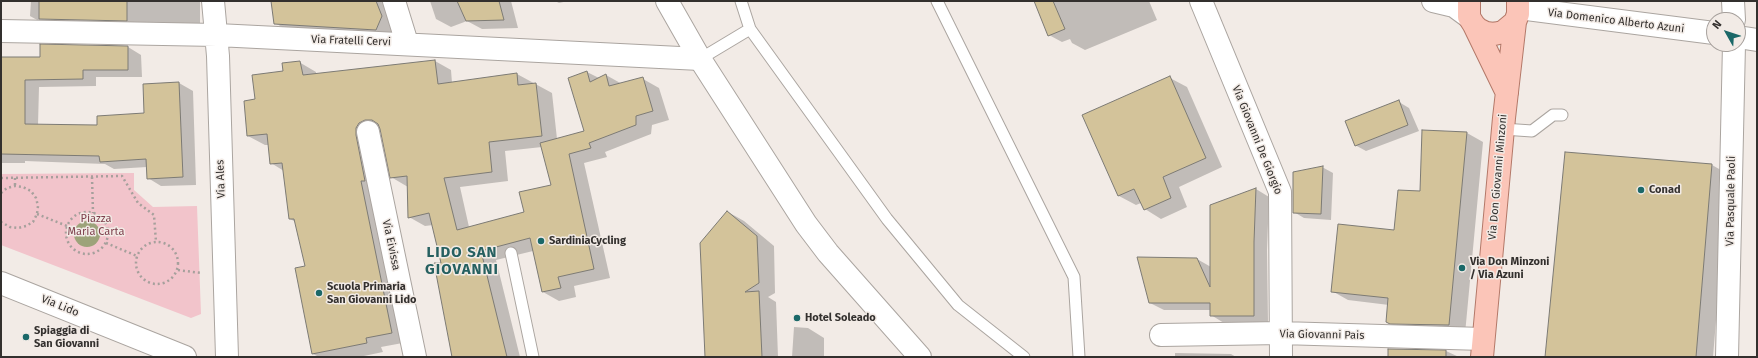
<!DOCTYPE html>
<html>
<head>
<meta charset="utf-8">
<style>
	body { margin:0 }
	#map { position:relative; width:1758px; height:358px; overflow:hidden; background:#f2ebe6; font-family:"Fira Sans",sans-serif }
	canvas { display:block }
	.frame { position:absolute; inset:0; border:2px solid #33302e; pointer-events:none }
	.north { position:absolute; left:1706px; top:12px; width:40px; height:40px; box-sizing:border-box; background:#f2ebe6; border:1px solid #a6a09c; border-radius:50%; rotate:309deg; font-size:11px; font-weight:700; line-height:16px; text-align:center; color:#33302e }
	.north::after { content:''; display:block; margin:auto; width:14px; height:18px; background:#1b6868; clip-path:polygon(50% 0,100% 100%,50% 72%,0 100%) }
</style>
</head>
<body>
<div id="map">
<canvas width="1758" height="358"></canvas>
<div class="frame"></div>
<div class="north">N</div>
</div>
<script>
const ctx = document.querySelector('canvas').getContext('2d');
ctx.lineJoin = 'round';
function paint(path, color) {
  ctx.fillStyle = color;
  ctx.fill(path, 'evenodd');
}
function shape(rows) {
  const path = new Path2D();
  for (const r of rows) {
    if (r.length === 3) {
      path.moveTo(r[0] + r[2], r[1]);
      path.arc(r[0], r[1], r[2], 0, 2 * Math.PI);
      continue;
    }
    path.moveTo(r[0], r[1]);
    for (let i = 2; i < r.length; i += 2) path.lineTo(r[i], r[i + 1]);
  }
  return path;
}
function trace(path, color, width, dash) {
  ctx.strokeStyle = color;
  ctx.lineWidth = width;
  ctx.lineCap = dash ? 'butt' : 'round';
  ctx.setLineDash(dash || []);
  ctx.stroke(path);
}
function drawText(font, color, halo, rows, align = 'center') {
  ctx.font = font + ' "Fira Sans",sans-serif';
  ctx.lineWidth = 3;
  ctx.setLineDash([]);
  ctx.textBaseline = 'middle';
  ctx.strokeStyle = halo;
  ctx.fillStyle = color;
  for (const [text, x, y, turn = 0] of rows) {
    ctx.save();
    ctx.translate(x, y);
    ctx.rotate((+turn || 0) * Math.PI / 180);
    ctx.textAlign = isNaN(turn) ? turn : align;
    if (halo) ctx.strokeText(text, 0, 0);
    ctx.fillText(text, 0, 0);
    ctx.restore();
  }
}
paint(shape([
	[134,173,134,190,153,207,197,206,201,314,191,318,1,245,1,174]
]), '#f2c4cb');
paint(shape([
	[87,234,13]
]), '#9da37a');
paint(shape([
	[31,1,200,1,200,26,46,25,30,16],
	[272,1,386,1,395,24,390,38,289,31,275,23],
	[430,1,511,1,518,28,482,29,467,21,451,27,436,19],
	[555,1,568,1,559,3],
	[1035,1,1149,1,1157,20,1085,50,1072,43,1070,39,1062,42,1049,35],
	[128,47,141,55,142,77,96,77,96,86,39,87,38,125,98,126,145,114,179,83,193,91,196,185,161,186,148,178,147,167,114,169,105,164,25,161,25,163,1,163,1,58,41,58],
	[435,61,451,70,452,83,517,74,552,93,557,139,585,131,571,78,587,72,599,78,606,75,622,84,643,79,659,88,669,120,652,125,651,134,605,152,607,157,584,163,610,278,574,286,576,297,559,301,543,292,533,251,496,260,520,357,453,357,442,264,433,225,425,226,409,217,408,187,391,177,381,129,376,132,408,342,381,347,383,352,359,357,319,357,313,354,306,266,296,222,290,219,284,171,271,163,269,145,265,145,248,136,256,100,284,72,299,62,316,72,316,74],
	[542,147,553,186,525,213,469,227,460,187,508,181,505,151],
	[1170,78,1187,87,1222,167,1179,187,1187,207,1161,219,1145,209,1141,203,1136,205,1119,196],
	[1399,102,1409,108,1419,131,1366,151,1355,145],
	[1467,133,1483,142,1465,334,1403,331,1387,322,1389,305,1348,300,1332,291,1395,231,1421,192],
	[1712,165,1728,174,1713,357,1546,357],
	[1322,167,1333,173,1331,220,1304,218,1294,212],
	[1256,189,1269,197,1267,250,1268,323,1224,323,1211,315,1211,310,1164,310,1150,303,1197,259,1211,267,1211,206],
	[728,212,744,221,774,246,775,293,768,297,776,302,778,357,706,357],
	[794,327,808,328,824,338,824,357,792,357],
	[1389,350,1446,351,1459,357,1389,357],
	[1175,353,1231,354,1236,357,1175,357]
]), '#0003');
const building = shape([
	[39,1,127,1,127,21,39,19,39,1],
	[271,1,376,1,382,16,376,30,274,24,271,1],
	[457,1,499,1,504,20,466,21,457,1],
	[1034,1,1053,1,1065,29,1048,36,1034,1],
	[40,44,128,46,128,70,83,70,83,79,25,80,25,124,97,125,97,116,144,113,143,84,179,82,183,177,147,179,146,159,100,162,99,156,1,154,1,57,40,57,40,44],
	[435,60,438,84,517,73,518,85,536,83,542,136,489,142,492,172,444,178,457,230,524,212,519,192,551,185,540,143,584,131,568,78,587,71,590,82,606,74,609,86,643,77,653,111,636,116,636,125,589,143,591,148,569,154,594,269,558,277,561,288,542,292,530,238,481,251,507,357,452,357,434,263,441,263,429,213,408,218,407,176,390,178,380,129,378,124,372,120,365,120,359,123,356,128,356,135,365,181,361,181,392,333,366,338,367,343,312,354,295,268,305,266,294,219,289,219,282,163,270,164,267,134,247,136,244,101,255,99,252,75,283,71,282,63,300,61,303,75,435,60],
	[1170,76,1206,158,1163,177,1171,198,1144,210,1134,189,1118,196,1082,115,1170,76],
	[1399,100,1408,125,1355,146,1345,121,1399,100],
	[1422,130,1467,132,1449,325,1390,324,1386,322,1388,298,1331,292,1338,224,1394,230,1398,190,1420,191,1422,130],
	[1565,152,1712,164,1696,357,1545,357,1565,152],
	[1323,166,1321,214,1293,213,1293,172,1323,166],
	[1256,188,1254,242,1254,316,1210,316,1210,303,1149,303,1137,257,1197,258,1210,287,1210,205,1256,188],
	[727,211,757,236,759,283,745,292,759,291,762,357,705,357,700,243,727,211],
	[1388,349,1446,350,1446,357,1388,357,1388,349]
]);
paint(building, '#d3c39a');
trace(building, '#7c7a74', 1);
const service = shape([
	[741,1,750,29,887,219,958,305,1024,357],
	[937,1,1074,277,1079,357],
	[700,59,750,29],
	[1503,129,1532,131,1553,115,1562,115],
	[511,253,533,357]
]);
const minor = shape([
	[213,1,218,56,227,357],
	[394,1,407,43],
	[1201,1,1280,192,1281,357],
	[1733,1,1734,20],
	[1,31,217,35,700,59],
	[368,132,415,357],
	[1161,335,1281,333,1483,339],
	[1727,357,1734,44]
]);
const tertiary = shape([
	[667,1,700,59,806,224,828,253,920,357],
	[1433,1,1454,6,1469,17],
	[1519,8,1714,33],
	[1738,37,1757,40],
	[1,283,185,357]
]);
const primary = shape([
	[1469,1,1469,17,1474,25,1478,29,1486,33,1494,34,1503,32,1515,22,1518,14,1518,1],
	[1474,25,1507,93],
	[1482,357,1504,118,1515,22]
]);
trace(service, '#aba5a0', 13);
trace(minor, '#aba5a0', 24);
trace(tertiary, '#aba5a0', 24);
trace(primary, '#b37868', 24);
trace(shape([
	[92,177,93,213],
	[1,178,122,176,138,203,154,215,156,242],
	[15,178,15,186],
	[1,193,7,188,15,186,23,187,31,191,36,198,38,206,37,214,33,222,26,226,18,228,10,227,1,222],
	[87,233,21],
	[37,214,67,226],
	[157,263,21],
	[106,243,137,256],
	[178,270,201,273]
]), '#a6a09c', 2.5, [2, 3]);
trace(service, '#fff', 11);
trace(minor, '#fff', 22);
trace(tertiary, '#fff', 22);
trace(primary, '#fbc5b8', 22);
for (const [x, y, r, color] of [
	[1641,190,4,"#1b6868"],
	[541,241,4,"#1b6868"],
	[1462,268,4,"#1b6868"],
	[319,293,4,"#1b6868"],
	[797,318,4,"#1b6868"],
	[26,337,4,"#1b6868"]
]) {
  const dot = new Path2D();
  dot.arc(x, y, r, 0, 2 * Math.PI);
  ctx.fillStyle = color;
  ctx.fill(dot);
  trace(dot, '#f2ebe6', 1.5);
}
drawText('11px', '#33302e', '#f2ebe6', [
	["Via Domenico Alberto Azuni",1616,21,7],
	["Via Fratelli Cervi",351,41,2],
	["Via Giovanni De Giorgio",1257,140,68],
	["Via Don Giovanni Minzoni",1498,177,-85],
	["Via Ales",221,179,-92],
	["Via Pasquale Paoli",1731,201,-89],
	["Via Eivissa",391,245,78],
	["Via Lido",60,306,22],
	["Via Giovanni Pais",1322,335,1]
]);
drawText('bold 11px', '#33302e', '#f2ebe6', [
	["Conad",1649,190],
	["SardiniaCycling",549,241],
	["Via Don Minzoni",1470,262],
	["/ Via Azuni",1470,275],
	["Scuola Primaria",327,287],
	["San Giovanni Lido",327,300],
	["Hotel Soleado",805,318],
	["Spiaggia di",34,331],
	["San Giovanni",34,344]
], 'left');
drawText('11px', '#7e404d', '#f2ebe6', [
	["Piazza",96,219],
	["Maria Carta",96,232]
]);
ctx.letterSpacing = '1px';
drawText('bold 15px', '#266060', '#f2ebe6', [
	["LIDO SAN",462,253],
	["GIOVANNI",462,270]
]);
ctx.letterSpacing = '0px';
</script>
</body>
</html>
